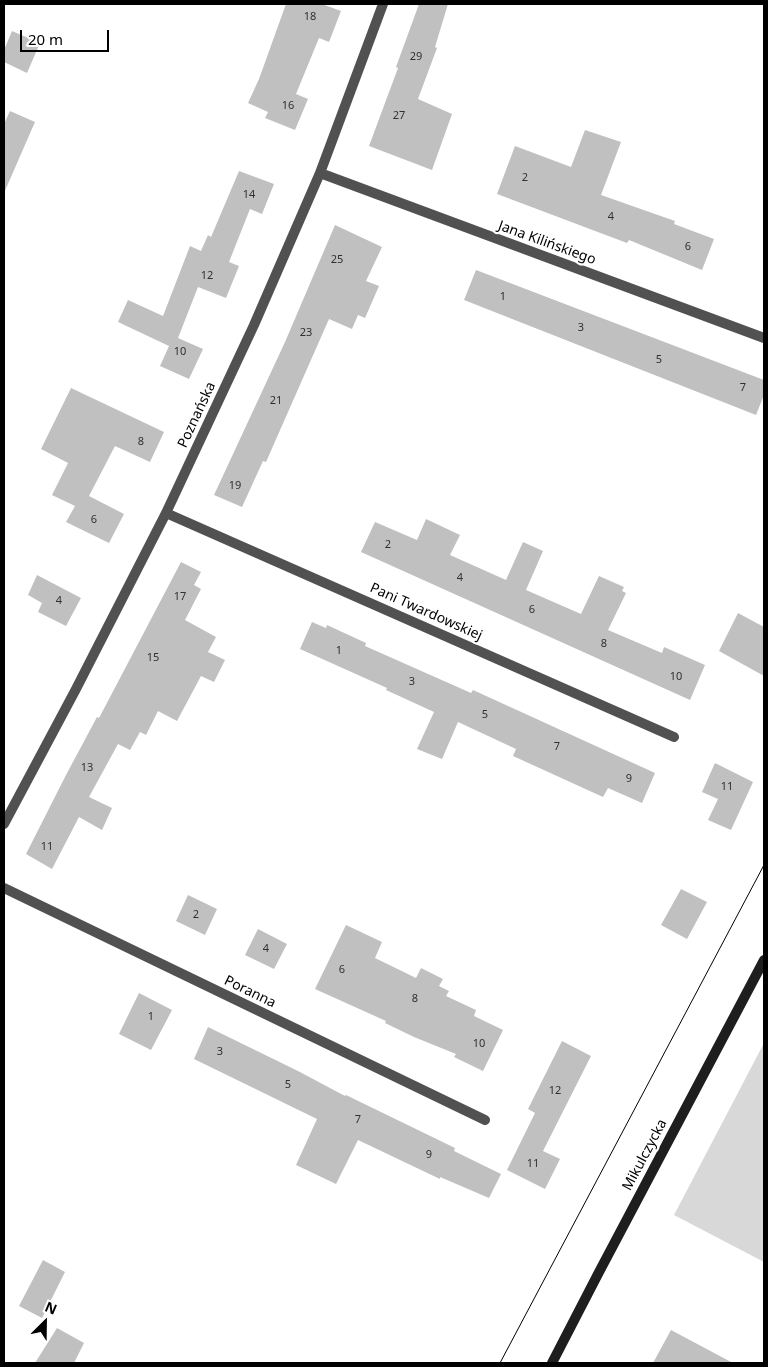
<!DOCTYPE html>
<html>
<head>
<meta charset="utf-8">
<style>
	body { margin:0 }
	#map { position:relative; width:768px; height:1367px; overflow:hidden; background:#fff; font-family:"Noto Sans",sans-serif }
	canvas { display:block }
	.frame { position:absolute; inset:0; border:5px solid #000; pointer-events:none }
	.north { position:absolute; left:20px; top:1297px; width:50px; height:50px; -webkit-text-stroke:4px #fff; paint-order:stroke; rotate:23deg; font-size:14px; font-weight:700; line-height:20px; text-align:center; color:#000 }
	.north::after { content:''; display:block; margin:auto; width:18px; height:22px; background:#000; clip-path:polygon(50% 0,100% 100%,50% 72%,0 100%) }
	.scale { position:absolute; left:20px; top:30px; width:89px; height:22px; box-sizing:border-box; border:2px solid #000; border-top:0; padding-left:6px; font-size:15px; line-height:18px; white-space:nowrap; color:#000; -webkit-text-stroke:4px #fff; paint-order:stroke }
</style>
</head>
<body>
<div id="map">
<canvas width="768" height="1367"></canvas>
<div class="frame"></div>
<div class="north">N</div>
<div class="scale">20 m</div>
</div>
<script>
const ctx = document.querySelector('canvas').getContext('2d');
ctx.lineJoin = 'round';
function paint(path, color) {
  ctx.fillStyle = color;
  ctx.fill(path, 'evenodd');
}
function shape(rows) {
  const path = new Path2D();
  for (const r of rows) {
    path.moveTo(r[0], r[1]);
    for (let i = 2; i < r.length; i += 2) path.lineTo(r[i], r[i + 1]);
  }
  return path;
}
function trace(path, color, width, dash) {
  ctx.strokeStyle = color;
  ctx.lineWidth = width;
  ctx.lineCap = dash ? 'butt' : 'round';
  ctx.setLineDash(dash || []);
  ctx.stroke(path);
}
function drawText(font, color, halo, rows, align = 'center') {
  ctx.font = font + ' "Noto Sans",sans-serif';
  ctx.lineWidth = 4.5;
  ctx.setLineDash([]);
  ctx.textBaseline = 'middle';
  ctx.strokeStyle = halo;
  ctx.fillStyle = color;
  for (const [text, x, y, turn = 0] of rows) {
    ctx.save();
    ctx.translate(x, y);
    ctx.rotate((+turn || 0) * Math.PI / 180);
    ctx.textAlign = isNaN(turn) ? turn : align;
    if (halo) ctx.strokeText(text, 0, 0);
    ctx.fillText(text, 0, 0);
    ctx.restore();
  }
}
paint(shape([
	[764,1043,764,1262,674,1215]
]), '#d8d8d8');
paint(shape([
	[286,4,322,4,341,11,329,42,319,38,296,94,308,99,295,130,265,118,268,112,248,103,259,79],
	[419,4,448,4,435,47,437,48,418,99,452,114,432,170,369,146,398,68,396,67],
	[12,31,40,43,27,73,4,62,4,50],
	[10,111,35,122,4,193,4,124],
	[585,130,621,142,601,195,675,221,674,224,714,239,702,270,629,240,627,243,497,194,515,146,571,167],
	[239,171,274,184,262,214,250,209,229,262,239,266,226,298,198,287,178,338,203,349,189,379,160,366,169,346,118,322,128,300,163,316,190,246,201,251,208,235,211,237],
	[335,225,382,247,366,281,379,286,365,318,358,315,352,329,329,319,266,462,263,461,242,507,214,495,285,342],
	[476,270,764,380,764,395,756,415,464,300],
	[71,388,164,432,150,462,115,446,89,496,124,514,109,543,66,522,75,506,52,495,68,463,41,449],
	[426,519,460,535,450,555,506,580,523,542,543,551,526,590,581,614,599,576,624,587,622,591,626,593,608,630,662,653,664,647,705,665,690,700,361,552,375,522,417,540],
	[181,562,201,572,194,585,201,589,185,620,216,637,208,652,225,660,214,682,201,676,177,721,158,711,146,735,140,732,130,750,118,744,89,797,112,808,102,830,79,817,52,869,26,854,66,775,97,717,99,718],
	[37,575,81,598,66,626,38,612,42,603,28,595],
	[738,613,764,627,764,676,719,651],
	[312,622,326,628,327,625,366,643,365,646,471,693,473,690,655,773,642,803,608,788,603,797,513,756,516,749,458,722,442,759,417,749,434,712,386,690,387,688,300,649],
	[715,763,753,782,731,830,708,820,718,799,702,792],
	[681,889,707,902,687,939,661,925],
	[188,895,217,909,205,935,176,921],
	[346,925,382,942,375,958,416,978,421,968,443,979,439,986,449,991,446,996,476,1010,474,1016,503,1030,483,1071,454,1057,456,1054,414,1037,385,1023,386,1021,315,989],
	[258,929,287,944,274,969,245,955],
	[139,993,172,1010,151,1050,119,1034],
	[208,1027,298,1071,345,1096,346,1095,455,1148,454,1151,501,1174,489,1198,440,1177,440,1179,358,1140,336,1184,296,1165,317,1119,194,1059],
	[562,1041,591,1056,543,1151,560,1159,545,1189,507,1170,535,1113,528,1109],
	[43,1260,65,1272,42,1318,19,1306],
	[57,1328,84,1343,74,1363,35,1363],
	[671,1330,733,1363,653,1363]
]), '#c0c0c0');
trace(shape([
	[320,173,764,338],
	[166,513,674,737],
	[4,824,76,689,166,513,254,325,320,173,383,4],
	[4,888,485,1120]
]), '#515151', 10);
trace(shape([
	[552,1363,598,1274,764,960]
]), '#1e1e1e', 10);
trace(shape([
	[500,1363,764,865]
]), '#000', 1);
drawText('11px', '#303030', null, [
	["18",310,17],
	["29",416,57],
	["16",288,106],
	["27",399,116],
	["2",525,178],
	["14",249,195],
	["4",611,217],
	["6",688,247],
	["25",337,260],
	["12",207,276],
	["1",503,297],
	["3",581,328],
	["23",306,333],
	["10",180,352],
	["5",659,360],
	["7",743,388],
	["21",276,401],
	["8",141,442],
	["19",235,486],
	["6",94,520],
	["2",388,545],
	["4",460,578],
	["17",180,597],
	["4",59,601],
	["6",532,610],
	["8",604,644],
	["1",339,651],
	["15",153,658],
	["10",676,677],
	["3",412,682],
	["5",485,715],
	["7",557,747],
	["13",87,768],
	["9",629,779],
	["11",727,787],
	["11",47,847],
	["2",196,915],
	["4",266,949],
	["6",342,970],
	["8",415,999],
	["1",151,1017],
	["10",479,1044],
	["3",220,1052],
	["5",288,1085],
	["12",555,1091],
	["7",358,1120],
	["9",429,1155],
	["11",533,1164]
]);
drawText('14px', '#000', '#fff', [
	["Jana Kilińskiego",547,243,20],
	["Poznańska",197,415,-65],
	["Pani Twardowskiej",426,612,24],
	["Poranna",250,992,26],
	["Mikulczycka",645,1155,-62]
]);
</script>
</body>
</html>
